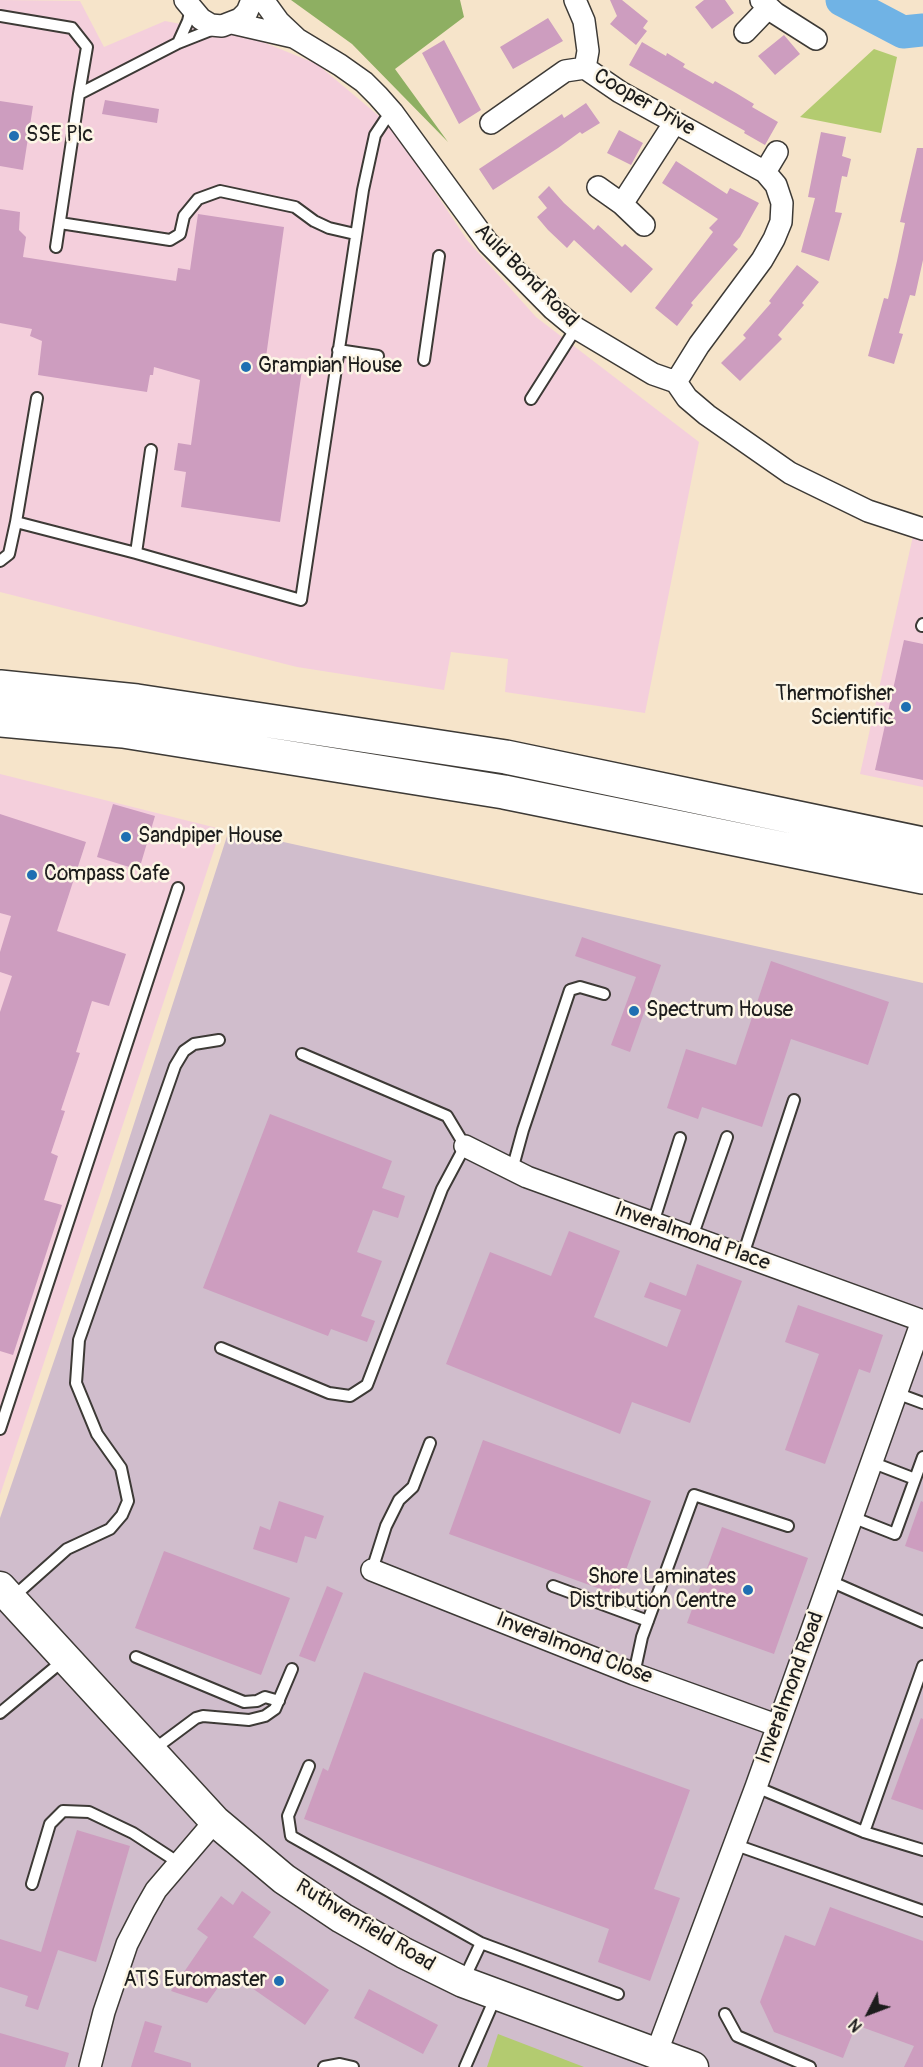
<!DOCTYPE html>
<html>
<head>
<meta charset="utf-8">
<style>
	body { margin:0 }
	#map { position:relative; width:923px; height:2067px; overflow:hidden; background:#f6e4ca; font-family:Pangolin,sans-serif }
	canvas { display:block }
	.north { position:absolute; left:839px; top:1983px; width:60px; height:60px; -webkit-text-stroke:4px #fcf5e5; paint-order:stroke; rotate:228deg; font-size:16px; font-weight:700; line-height:24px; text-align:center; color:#1c1c1c }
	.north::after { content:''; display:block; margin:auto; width:21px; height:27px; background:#1c1c1c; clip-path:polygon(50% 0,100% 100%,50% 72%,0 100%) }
</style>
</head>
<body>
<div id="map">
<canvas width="923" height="2067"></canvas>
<div class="north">N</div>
</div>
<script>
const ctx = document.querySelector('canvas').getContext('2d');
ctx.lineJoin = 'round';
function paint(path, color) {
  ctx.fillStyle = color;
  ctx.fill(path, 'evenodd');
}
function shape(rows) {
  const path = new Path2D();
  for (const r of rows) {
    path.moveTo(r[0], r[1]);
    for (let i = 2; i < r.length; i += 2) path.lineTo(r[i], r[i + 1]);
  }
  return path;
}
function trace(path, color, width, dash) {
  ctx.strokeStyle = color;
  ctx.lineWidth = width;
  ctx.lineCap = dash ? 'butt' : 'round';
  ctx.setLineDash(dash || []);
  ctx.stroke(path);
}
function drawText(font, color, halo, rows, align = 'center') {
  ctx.font = font + ' Pangolin,sans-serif';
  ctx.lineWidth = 5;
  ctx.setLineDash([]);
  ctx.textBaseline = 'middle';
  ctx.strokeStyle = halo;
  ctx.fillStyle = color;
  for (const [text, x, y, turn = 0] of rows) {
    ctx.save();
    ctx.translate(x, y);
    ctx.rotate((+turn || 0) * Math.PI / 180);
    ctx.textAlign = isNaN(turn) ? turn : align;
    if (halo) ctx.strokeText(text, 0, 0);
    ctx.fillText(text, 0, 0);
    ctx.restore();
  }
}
paint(shape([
	[0,0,80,1,104,47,165,21,253,38,317,64,392,127,467,240,536,317,699,442,645,713,505,692,508,659,451,652,444,690,297,667,0,592],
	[913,536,923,538,923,787,860,774],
	[0,774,221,829,0,1495]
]), '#f4cfdc');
paint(shape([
	[229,830,923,983,923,2067,0,2067,0,1518,110,1198]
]), '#d0bdcc');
paint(shape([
	[874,49,897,57,881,133,800,117],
	[498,2034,584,2067,487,2067]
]), '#b3cb70');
paint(shape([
	[291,0,460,0,464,17,395,69,448,142,352,44]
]), '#8eaf62');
trace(shape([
	[842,0,903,32,923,30]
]), '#70b3e5', 33);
paint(shape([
	[610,0,622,0,648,21,643,28,647,31,636,45,610,24,617,16],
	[704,0,725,0,734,13,712,29,695,7],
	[548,18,563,41,513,69,500,47],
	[784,35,800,54,775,75,758,56],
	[444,40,481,110,459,124,422,53],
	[642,42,666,56,667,53,685,64,683,67,713,84,715,81,736,93,754,104,752,107,778,122,765,145,744,133,745,131,629,65],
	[105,100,159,109,157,123,102,114],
	[0,101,33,106,23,170,0,166],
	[586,103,600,123,582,134,580,132,558,148,493,190,479,169,562,114,564,118],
	[619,130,643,143,631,165,607,153],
	[821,132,846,137,842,156,851,159,847,177,842,176,835,212,842,213,829,261,801,252,815,198,808,197],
	[917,148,923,148,923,260,915,296,910,295,899,333,903,334,894,364,868,356,884,298,888,299,897,261,905,223,900,222],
	[676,161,727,194,730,188,759,203,740,237,733,245,738,249,691,303,693,305,677,326,655,308,713,232,709,228,718,219,662,183],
	[549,186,564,203,594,230,598,225,622,247,625,244,653,269,631,293,574,240,567,248,548,230,537,217,547,208,538,197],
	[0,209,20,212,19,230,26,237,23,257,176,281,178,268,190,270,198,214,284,227,266,357,303,363,280,522,181,507,186,472,174,470,178,443,191,445,200,380,154,367,153,375,150,375,147,392,38,375,42,341,30,336,32,329,0,323],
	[797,265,819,282,802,303,804,305,778,335,782,339,740,381,721,363,746,338,743,335,771,303,769,301],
	[904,640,923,644,923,780,875,770],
	[113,804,155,816,139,870,97,857],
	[0,814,86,842,57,931,126,954,109,1006,92,1001,76,1052,80,1053,61,1110,65,1111,51,1153,58,1156,44,1200,62,1205,13,1355,0,1351,0,1012,12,976,0,972,0,952,11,916,0,913],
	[582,937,661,965,630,1052,611,1045,636,977,575,956],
	[771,961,889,1002,868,1065,791,1039,762,1127,702,1107,698,1119,667,1108,686,1049,736,1065],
	[270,1114,392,1161,382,1188,405,1196,398,1218,373,1210,357,1252,382,1261,361,1316,375,1321,367,1342,331,1329,328,1336,203,1288],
	[569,1231,620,1251,594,1317,667,1347,681,1310,644,1297,650,1282,686,1296,697,1264,742,1281,690,1423,632,1402,620,1434,446,1364,490,1252,551,1276],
	[798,1305,883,1335,870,1373,859,1369,825,1464,785,1450,819,1354,785,1342],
	[483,1440,651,1501,617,1595,449,1534],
	[279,1501,324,1516,316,1539,305,1536,297,1563,253,1549,260,1526,270,1530],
	[921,1501,923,1502,923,1552,905,1546],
	[722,1527,808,1558,774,1654,687,1623],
	[164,1551,290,1598,261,1675,135,1628],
	[327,1586,343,1593,315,1662,299,1656],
	[364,1672,690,1790,654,1889,680,1898,650,1981,598,1962,609,1929,304,1819,323,1768,328,1771],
	[921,1718,923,1719,923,1810,891,1799],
	[77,1830,130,1846,96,1962,58,1950,38,2010,25,2006,28,1996,0,1987,0,1939,41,1952],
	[242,1891,271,1912,253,1937,329,1990,305,2025,229,1972,207,2003,171,1991,208,1937,197,1929,221,1896,233,1905],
	[830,1907,923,1941,923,2067,904,2067,914,2046,856,2025,843,2058,774,2032,760,2002,785,1935,815,1946],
	[369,1989,438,2025,423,2054,354,2018],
	[145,2021,162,2026,154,2052,191,2063,191,2067,131,2067],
	[0,2033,69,2053,65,2067,0,2067]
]), '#cd9dbf');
const lane = shape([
	[191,8,188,21,178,43,216,28],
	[0,16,72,28,87,47,79,94],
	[60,223,170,240,180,234,184,216,198,199,220,191,295,207,314,221,329,228,355,234],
	[56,247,79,94,178,43],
	[338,350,378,356],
	[424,360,439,256],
	[37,398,16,522,136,553,301,600,363,190,375,135,385,120,393,113],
	[531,399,576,328],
	[136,553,151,450],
	[0,561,9,554,16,522],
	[922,626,923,624],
	[512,1170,523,1130,570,990,580,987,604,994],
	[653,1223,680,1138],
	[692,1237,727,1137],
	[743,1255,794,1100],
	[221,1348,329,1393,350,1396,367,1385,442,1189,465,1146,447,1116,302,1054],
	[896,1393,923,1403],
	[0,1429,178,888],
	[871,1462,915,1479],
	[852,1517,895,1534,923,1457],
	[372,1570,386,1526,399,1500,413,1487,430,1443],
	[830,1581,923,1622],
	[553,1586,648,1621],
	[13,1600,21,1590,67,1549,110,1529,122,1515,128,1501,121,1468,97,1434,76,1383,79,1340,175,1066,184,1051,194,1044,219,1040],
	[136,1657,244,1702,257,1701,265,1697,279,1701],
	[634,1674,642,1637,694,1495,788,1526],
	[0,1713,65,1659],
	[153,1750,196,1718,203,1716,249,1720,265,1716,275,1709,292,1669],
	[309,1766,288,1816,291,1836,481,1943,464,1979],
	[756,1787,864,1832,923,1850],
	[864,1832,923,1666],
	[733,1844,923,1911],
	[32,1884,50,1824,63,1811,89,1812,133,1833,179,1863],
	[481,1943,618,1994],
	[725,2014,737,2036,810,2067],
	[324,2067,340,2064,353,2067],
	[465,2067,496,1996]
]);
const street = shape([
	[185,0,201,19,211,25,222,26,240,19,247,12,252,0],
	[263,0,279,22,297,39,340,65,364,82,378,96,393,113,488,243,553,309,576,328,653,374,676,382,687,398,707,415,790,473,868,511,923,529],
	[575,0,584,21,588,51,585,68,620,92,765,172,776,185,782,203,781,222,774,239,762,260,699,345,676,382],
	[761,0,775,13,816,39],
	[232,23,293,37],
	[745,32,768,8],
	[491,123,565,71,585,68],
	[765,172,777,152],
	[598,187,622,204,644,225],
	[622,204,675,122],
	[465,1146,527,1177,923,1321],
	[372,1570,634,1674,776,1725],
	[656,2054,756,1787,922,1321],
	[90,2067,104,2012,127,1944,144,1911,156,1890,215,1821]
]);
const secondary = shape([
	[0,1587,215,1821,284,1879,342,1918,404,1953,463,1982,693,2067]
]);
const highway = shape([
	[0,687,137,701,506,757,923,844],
	[0,720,123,731,504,792,923,877]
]);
trace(lane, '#3d3a36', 14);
trace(street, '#3d3a36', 24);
trace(secondary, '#3d3a36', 33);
trace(highway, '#3d3a36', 36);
trace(lane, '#fff', 10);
trace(street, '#fff', 21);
trace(secondary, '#fff', 30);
trace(highway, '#fff', 33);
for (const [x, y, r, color] of [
	[14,136,6,"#1f6fb2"],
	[246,367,6,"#1f6fb2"],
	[906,707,6,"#1f6fb2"],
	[126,837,6,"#1f6fb2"],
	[32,875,6,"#1f6fb2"],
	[634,1011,6,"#1f6fb2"],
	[748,1590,6,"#1f6fb2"],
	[279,1981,6,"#1f6fb2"]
]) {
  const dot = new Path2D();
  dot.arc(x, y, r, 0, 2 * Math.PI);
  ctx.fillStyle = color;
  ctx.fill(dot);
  trace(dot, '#fcf5e5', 2);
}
drawText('21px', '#1c1c1c', '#fcf5e5', [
	["Cooper Drive",644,103,30],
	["Auld Bond Road",526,276,45],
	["Inveralmond Place",692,1237,20],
	["Inveralmond Close",574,1649,21],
	["Inveralmond Road",791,1688,-70],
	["Ruthvenfield Road",365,1926,31]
]);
drawText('21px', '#1c1c1c', '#fcf5e5', [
	["SSE Plc",26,136],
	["Grampian House",258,367],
	["Thermofisher",894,695,"right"],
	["Scientific",894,719,"right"],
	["Sandpiper House",138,837],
	["Compass Cafe",44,875],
	["Spectrum House",646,1011],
	["Shore Laminates",736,1578,"right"],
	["Distribution Centre",736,1602,"right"],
	["ATS Euromaster",267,1981,"right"]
], 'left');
</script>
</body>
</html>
